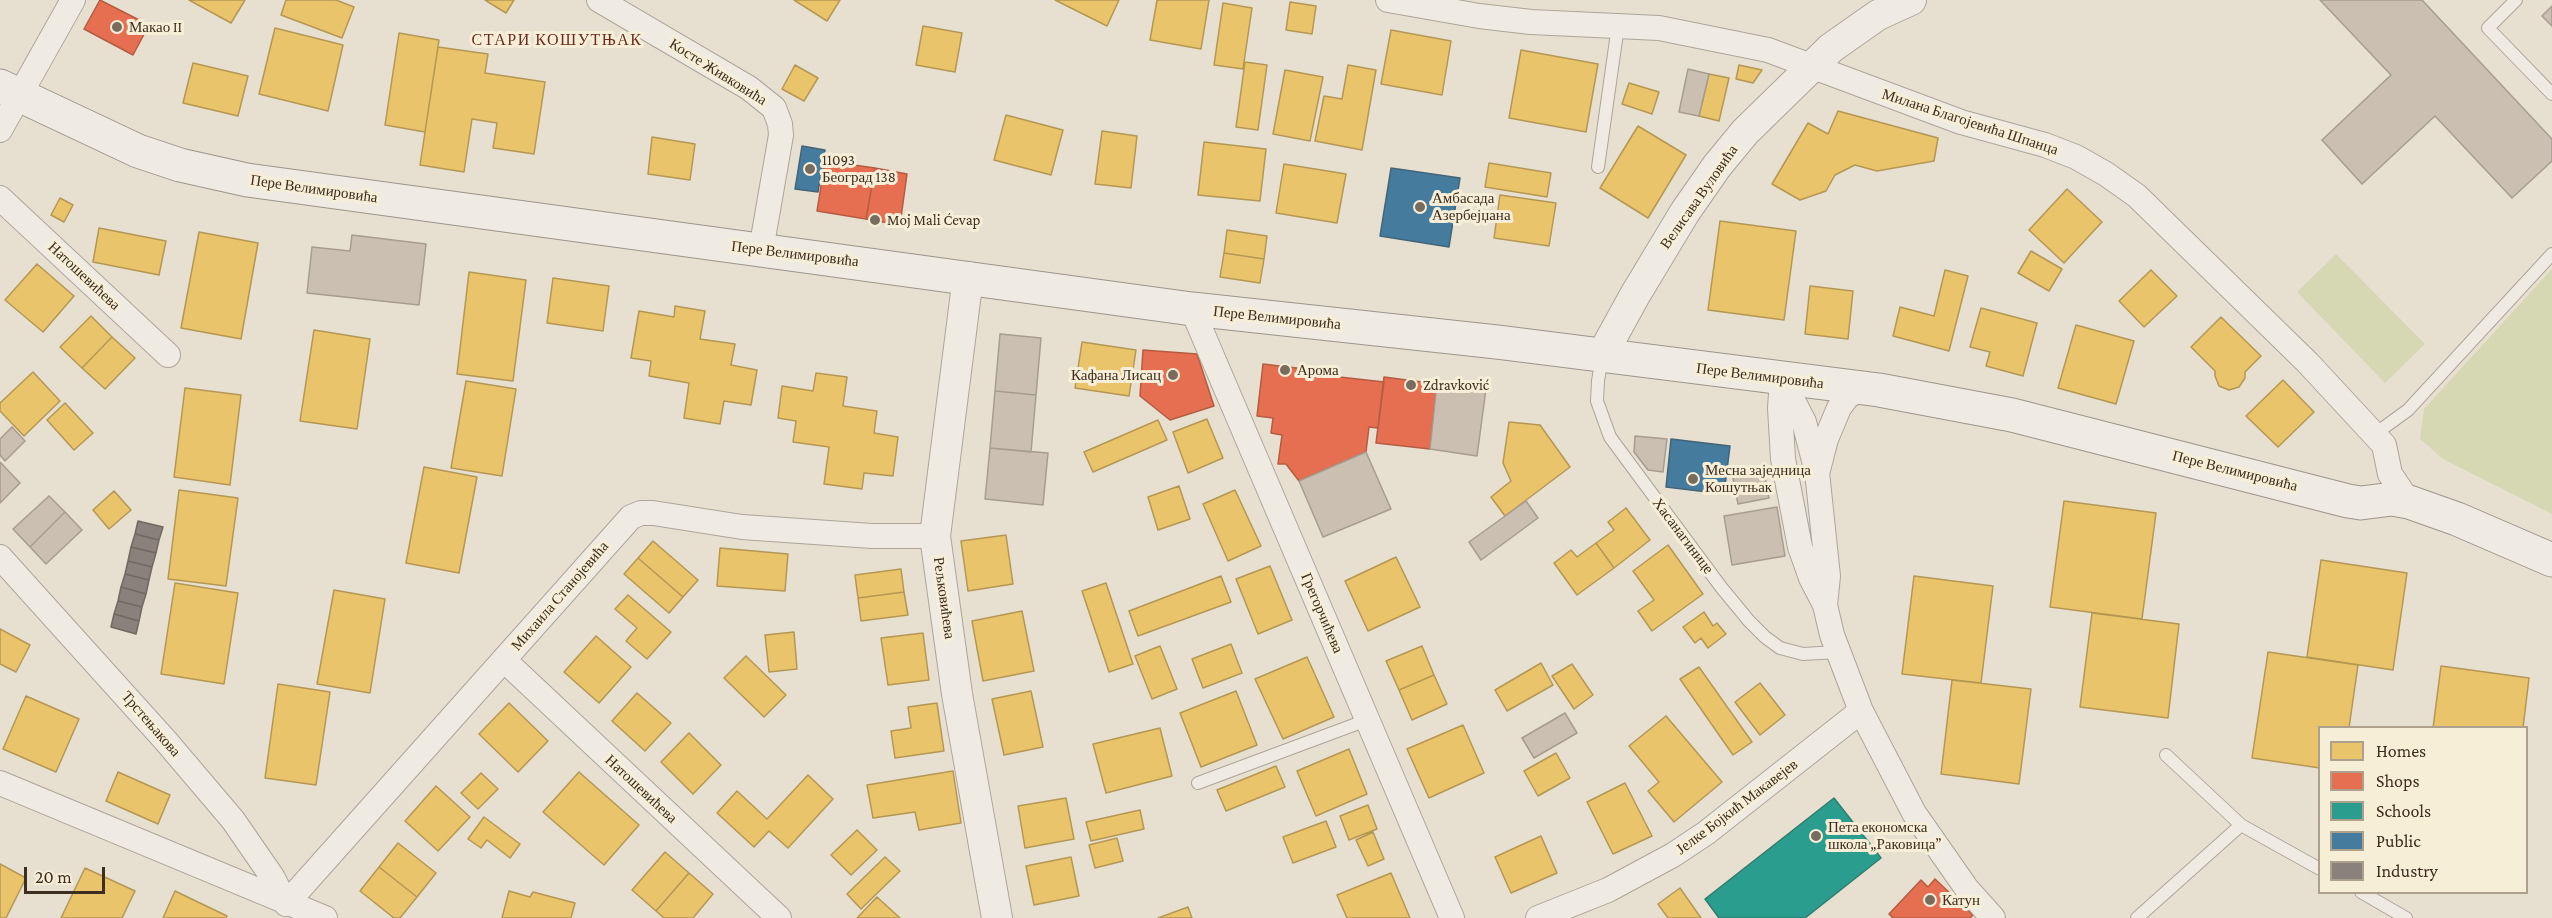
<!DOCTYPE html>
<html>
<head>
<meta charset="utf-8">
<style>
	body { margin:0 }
	#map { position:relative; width:2552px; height:918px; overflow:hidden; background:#e7e0d1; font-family:"Crimson Pro",serif }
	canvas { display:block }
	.legend { position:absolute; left:2318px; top:726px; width:210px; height:168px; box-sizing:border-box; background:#f7eed8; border:2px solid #ada18e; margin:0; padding:8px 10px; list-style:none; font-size:18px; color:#3d2e20 }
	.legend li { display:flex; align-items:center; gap:12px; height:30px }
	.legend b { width:30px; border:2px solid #ada18e }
	.scale { position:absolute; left:24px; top:867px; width:81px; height:27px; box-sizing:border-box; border:3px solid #3d2e20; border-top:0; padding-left:8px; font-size:18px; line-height:21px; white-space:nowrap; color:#3d2e20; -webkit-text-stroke:4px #f7eed8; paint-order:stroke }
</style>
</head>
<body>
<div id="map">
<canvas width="2552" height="918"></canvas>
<ul class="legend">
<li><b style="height:16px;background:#e9c46a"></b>Homes</li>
<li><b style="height:16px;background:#e76f51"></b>Shops</li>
<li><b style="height:16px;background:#2a9d8f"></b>Schools</li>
<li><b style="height:16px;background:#457b9d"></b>Public</li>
<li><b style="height:16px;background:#8a817c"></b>Industry</li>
</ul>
<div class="scale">20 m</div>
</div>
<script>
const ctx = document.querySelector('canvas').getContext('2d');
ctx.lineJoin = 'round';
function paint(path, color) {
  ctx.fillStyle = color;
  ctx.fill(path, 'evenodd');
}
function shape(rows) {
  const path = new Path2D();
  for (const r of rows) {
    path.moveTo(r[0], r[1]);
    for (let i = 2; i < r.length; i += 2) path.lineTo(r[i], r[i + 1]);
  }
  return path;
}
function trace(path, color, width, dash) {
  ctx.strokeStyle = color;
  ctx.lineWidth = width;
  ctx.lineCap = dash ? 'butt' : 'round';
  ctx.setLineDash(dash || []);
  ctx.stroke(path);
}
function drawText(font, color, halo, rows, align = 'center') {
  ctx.font = font + ' "Crimson Pro",serif';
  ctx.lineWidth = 6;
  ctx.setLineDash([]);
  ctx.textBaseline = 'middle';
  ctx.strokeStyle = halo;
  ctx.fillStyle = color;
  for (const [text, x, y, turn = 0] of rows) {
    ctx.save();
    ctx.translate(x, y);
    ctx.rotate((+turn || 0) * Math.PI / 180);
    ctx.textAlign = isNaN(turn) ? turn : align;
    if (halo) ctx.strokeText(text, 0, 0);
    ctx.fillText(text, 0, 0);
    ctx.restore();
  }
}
paint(shape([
	[2336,254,2425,344,2385,383,2297,292],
	[2552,269,2552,514,2443,459,2420,439,2424,409]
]), '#d6d7b3');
const homes = shape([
	[189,0,245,0,231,23,189,0],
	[286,0,336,0,354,7,342,38,281,15,286,0],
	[485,0,514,0,506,13,485,0],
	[794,0,840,0,827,21,794,0],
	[1055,0,1119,0,1107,26,1055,0],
	[1157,0,1209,0,1201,49,1150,40,1157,0],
	[1290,2,1316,6,1312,34,1286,30,1290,2],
	[1223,3,1252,8,1243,69,1214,65,1223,3],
	[923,26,962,33,955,72,916,65,923,26],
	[275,28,343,45,328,111,259,94,275,28],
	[1391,30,1451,41,1442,95,1381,84,1391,30],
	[399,33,439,40,425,132,385,125,399,33],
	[438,47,488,54,485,73,545,82,534,154,493,148,497,123,472,119,464,172,420,165,438,47],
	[1521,50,1598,64,1586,132,1509,118,1521,50],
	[1245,62,1267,65,1258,130,1236,127,1245,62],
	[193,63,248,76,238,116,183,103,193,63],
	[795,65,818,78,804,101,782,89,795,65],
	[1348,65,1376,70,1362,150,1315,141,1324,96,1342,99,1348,65],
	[1739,65,1762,70,1753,83,1736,79,1739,65],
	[1285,70,1323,77,1310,141,1273,134,1285,70],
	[1709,74,1729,78,1719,121,1699,116,1709,74],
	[1629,83,1659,92,1652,114,1622,104,1629,83],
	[1838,111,1938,138,1934,161,1877,171,1855,165,1835,175,1826,191,1800,200,1772,184,1808,123,1828,134,1838,111],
	[1006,115,1063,130,1051,175,994,160,1006,115],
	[1638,126,1686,155,1648,218,1600,188,1638,126],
	[1102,131,1137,136,1131,188,1095,184,1102,131],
	[652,137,695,144,690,180,648,174,652,137],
	[1204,142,1266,149,1260,201,1198,195,1204,142],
	[1489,163,1551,173,1547,197,1485,187,1489,163],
	[1284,164,1346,174,1337,223,1276,213,1284,164],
	[2067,189,2102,222,2064,263,2029,230,2067,189],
	[1500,195,1556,203,1549,246,1494,238,1500,195],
	[60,198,73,205,64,222,51,215,60,198],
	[1720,221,1796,231,1784,320,1708,310,1720,221],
	[99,228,166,241,159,275,93,262,99,228],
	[1227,230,1267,236,1264,259,1224,253,1227,230],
	[199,232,258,243,241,339,181,328,199,232],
	[2031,251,2062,269,2049,291,2018,273,2031,251],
	[1224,253,1264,259,1260,283,1220,277,1224,253],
	[37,264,74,296,43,332,5,300,37,264],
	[1945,270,1968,276,1949,351,1893,336,1900,307,1934,316,1945,270],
	[2151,270,2177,296,2144,327,2119,301,2151,270],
	[469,272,526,280,513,381,457,374,469,272],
	[553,278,609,286,603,331,547,323,553,278],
	[1810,286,1853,291,1848,339,1805,334,1810,286],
	[675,306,705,311,700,339,735,344,731,365,757,370,751,405,724,401,720,424,684,418,689,383,649,376,651,361,631,358,639,311,674,317,675,306],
	[1981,308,2037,323,2023,376,1986,366,1990,352,1970,347,1981,308],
	[91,316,112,337,82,368,60,347,91,316],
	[2221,317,2261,356,2245,372,2245,378,2239,387,2229,390,2219,386,2215,376,2215,371,2191,347,2221,317],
	[2076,325,2134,341,2116,404,2058,388,2076,325],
	[314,330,370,339,357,429,300,421,314,330],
	[112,337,135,358,105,389,82,368,112,337],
	[1082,342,1136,350,1129,396,1075,388,1082,342],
	[33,372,60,401,24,436,0,411,0,403,33,372],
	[816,373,847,377,843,406,877,411,874,433,898,437,893,476,864,473,862,489,824,484,829,447,793,442,796,421,778,418,782,386,813,391,816,373],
	[2283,380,2314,412,2278,447,2246,416,2283,380],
	[466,381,516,389,502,476,451,468,466,381],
	[185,388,241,395,230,485,174,477,185,388],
	[65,403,93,433,74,450,47,420,65,403],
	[1207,419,1223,458,1188,473,1173,432,1207,419],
	[1158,420,1167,440,1093,472,1084,452,1158,420],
	[1509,422,1540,425,1570,467,1505,516,1491,497,1511,481,1503,463,1509,422],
	[424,467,477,477,459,573,406,563,424,467],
	[1179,486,1190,519,1158,530,1148,497,1179,486],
	[179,490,238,498,226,586,168,579,179,490],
	[1235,490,1261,546,1228,561,1203,504,1235,490],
	[114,491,131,510,109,529,93,510,114,491],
	[2064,501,2156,513,2142,619,2050,607,2064,501],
	[1626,508,1650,540,1614,568,1596,543,1614,530,1608,522,1626,508],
	[1006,535,1013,584,968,591,961,541,1006,535],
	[653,541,698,580,683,597,638,558,653,541],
	[1596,543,1614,568,1577,595,1554,563,1571,550,1577,557,1596,543],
	[1668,545,1703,594,1652,631,1638,611,1654,600,1633,571,1668,545],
	[720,548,788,554,785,591,717,586,720,548],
	[1396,557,1420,607,1368,631,1345,581,1396,557],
	[638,558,683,597,669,613,624,574,638,558],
	[2321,560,2407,573,2393,670,2307,657,2321,560],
	[1270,566,1292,620,1258,634,1236,579,1270,566],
	[901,569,904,592,858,598,855,575,901,569],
	[1221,576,1231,602,1138,636,1129,611,1221,576],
	[1914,576,1993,586,1981,683,1902,674,1914,576],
	[175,583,238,593,224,684,161,674,175,583],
	[1106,583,1133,664,1109,672,1082,591,1106,583],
	[334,590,385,599,370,693,317,684,334,590],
	[904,592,908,615,861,621,858,598,904,592],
	[628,595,671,632,647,659,626,641,637,628,615,609,628,595],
	[1022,611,1034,671,983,681,972,621,1022,611],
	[1704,612,1713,626,1717,623,1726,634,1708,648,1701,638,1695,643,1683,627,1704,612],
	[2092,613,2179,624,2168,718,2080,707,2092,613],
	[0,629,30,645,16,672,0,664,0,629],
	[794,632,797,669,769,672,765,635,794,632],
	[923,633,929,680,888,685,881,638,923,633],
	[596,636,631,667,599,703,564,672,596,636],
	[1231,644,1242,673,1203,688,1192,659,1231,644],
	[1160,646,1177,689,1152,699,1135,656,1160,646],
	[1422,646,1434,675,1399,690,1386,661,1422,646],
	[2268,652,2358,665,2349,728,2320,728,2320,768,2252,758,2268,652],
	[746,656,786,695,764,717,724,678,746,656],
	[1307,657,1334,717,1283,739,1255,679,1307,657],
	[1541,663,1553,685,1507,711,1495,690,1541,663],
	[1572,664,1593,695,1574,709,1552,676,1572,664],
	[2441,666,2529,678,2523,728,2433,728,2441,666],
	[1699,667,1752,742,1733,755,1680,679,1699,667],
	[1434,675,1447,704,1412,720,1399,690,1434,675],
	[1952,680,2031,689,2019,784,1941,774,1952,680],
	[1760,683,1785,715,1760,735,1735,702,1760,683],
	[278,684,330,692,316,785,265,778,278,684],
	[1031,691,1043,747,1004,755,992,699,1031,691],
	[1236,691,1257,745,1201,767,1180,713,1236,691],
	[637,693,671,723,645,751,612,721,637,693],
	[26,696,79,719,56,772,3,749,26,696],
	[509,703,548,741,518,772,479,734,509,703],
	[937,703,944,751,895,758,891,731,911,728,908,707,937,703],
	[1666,716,1722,782,1674,822,1648,791,1659,782,1629,746,1666,716],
	[1463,725,1484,773,1429,798,1407,749,1463,725],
	[1160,728,1172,776,1106,793,1093,744,1160,728],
	[689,733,721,765,693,794,661,762,689,733],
	[1349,749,1367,794,1316,816,1297,771,1349,749],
	[1556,753,1570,778,1538,796,1524,771,1556,753],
	[1276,766,1285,787,1226,811,1217,790,1276,766],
	[953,771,961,823,919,830,915,812,873,818,867,785,953,771],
	[118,772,170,795,158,824,106,801,118,772],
	[579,772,639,825,604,865,543,812,579,772],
	[481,773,498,789,478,809,461,793,481,773],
	[808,775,833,799,788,848,769,831,754,847,717,813,737,791,767,819,808,775],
	[1625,783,1652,836,1613,854,1587,802,1625,783],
	[436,786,470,817,438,851,405,821,436,786],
	[1066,798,1074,839,1025,848,1018,806,1066,798],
	[1368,805,1377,829,1349,840,1340,816,1368,805],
	[1140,810,1144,829,1091,841,1086,822,1140,810],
	[484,817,520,844,510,858,487,840,481,848,468,839,484,817],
	[1326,821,1336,847,1293,863,1283,837,1326,821],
	[857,830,877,850,851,875,831,855,857,830],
	[1373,832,1384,859,1368,866,1356,840,1373,832],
	[1541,836,1557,873,1511,893,1495,857,1541,836],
	[1117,838,1123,861,1095,868,1089,845,1117,838],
	[398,843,436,873,417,897,379,867,398,843],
	[665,852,689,873,656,911,632,890,665,852],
	[885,857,900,871,861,909,847,894,885,857],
	[1071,857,1079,896,1034,905,1026,866,1071,857],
	[0,864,26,878,6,918,0,918,0,864],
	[379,867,417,897,400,918,394,918,360,891,379,867],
	[85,868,135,891,122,918,61,918,85,868],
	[689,873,713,894,693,918,664,918,656,911,689,873],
	[1391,873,1410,918,1347,918,1337,895,1391,873],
	[1680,888,1701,918,1668,918,1658,904,1680,888],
	[175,891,227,916,226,918,163,918,175,891],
	[509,891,530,897,533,892,575,903,571,918,502,918,509,891],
	[877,897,900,918,857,918,877,897],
	[1188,907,1192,918,1158,918,1188,907]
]);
paint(homes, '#e9c46a');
trace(homes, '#b59754', 1.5);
const shops = shape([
	[100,0,149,25,133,55,84,29,100,0],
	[825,161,875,168,866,219,817,211,825,161],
	[875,168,907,174,900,225,866,219,875,168],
	[1143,350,1197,354,1214,406,1170,420,1140,396,1143,350],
	[1263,364,1313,370,1313,374,1384,382,1378,428,1369,427,1366,452,1299,481,1286,464,1278,464,1282,435,1271,433,1273,418,1257,416,1263,364],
	[1384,377,1437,384,1430,449,1376,443,1384,377],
	[1935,879,1973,915,1970,918,1893,918,1889,914,1921,880,1928,887,1935,879]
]);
paint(shops, '#e76f51');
trace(shops, '#b45c42', 1.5);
const schools = shape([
	[1834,798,1881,858,1805,918,1719,918,1705,899,1834,798]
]);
paint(schools, '#2a9d8f');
trace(schools, '#307c6e', 1.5);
const public = shape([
	[802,146,825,150,818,192,795,189,802,146],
	[1391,168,1460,178,1449,247,1380,236,1391,168],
	[1671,439,1730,446,1724,494,1666,487,1671,439]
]);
paint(public, '#457b9d');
trace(public, '#436478', 1.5);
const industry = shape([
	[138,521,163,527,159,540,135,534,138,521],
	[135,534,159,540,156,553,131,547,135,534],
	[131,547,156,553,152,567,128,561,131,547],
	[128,561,152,567,149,580,125,574,128,561],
	[125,574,149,580,146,594,121,587,125,574],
	[121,587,146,594,142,607,118,601,121,587],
	[118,601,142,607,139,621,114,614,118,601],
	[114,614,139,621,136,634,111,627,114,614]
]);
paint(industry, '#8a817c');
trace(industry, '#736860', 1.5);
const building = shape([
	[2320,0,2422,0,2552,139,2552,161,2512,198,2435,116,2362,184,2322,140,2391,75,2320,0],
	[2552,6,2552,26,2542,16,2552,6],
	[1688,69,1709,74,1699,116,1679,112,1688,69],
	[352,235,426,244,419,305,307,293,312,247,350,251,352,235],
	[1000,334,1041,338,1036,395,995,391,1000,334],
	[1437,384,1486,389,1477,456,1430,449,1437,384],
	[995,391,1036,395,1031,452,990,448,995,391],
	[12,427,25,441,5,461,0,455,0,439,12,427],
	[1635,436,1667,439,1663,472,1648,470,1634,452,1635,436],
	[990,448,1048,453,1043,505,985,499,990,448],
	[1366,452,1391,509,1323,537,1299,481,1366,452],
	[0,462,20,483,0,503,0,462],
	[1763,467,1769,498,1738,504,1732,473,1763,467],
	[49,496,65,512,30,547,13,529,49,496],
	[1526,501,1538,518,1481,560,1469,542,1526,501],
	[1777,507,1785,556,1732,565,1724,516,1777,507],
	[65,512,82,530,46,564,30,547,65,512],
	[1565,713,1577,733,1534,758,1522,738,1565,713]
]);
paint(building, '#cbbfb2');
trace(building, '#a89c90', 1.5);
const service = shape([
	[2516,0,2488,28,2552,94],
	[1598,167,1618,26],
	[1602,357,1598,381,1597,401,1610,437,1721,587,1749,621,1765,637,1780,648,1803,654,1838,652],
	[2375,434,2408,410,2552,254],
	[2166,755,2241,825],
	[1198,783,1367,720],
	[2361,892,2406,918],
	[2137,918,2241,825,2320,869]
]);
const minor = shape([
	[599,0,749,88,774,108,780,124,781,135,761,250],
	[1388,0,1479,16,1531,22,1659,28,1768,50,1961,122,2045,145,2076,157,2106,174,2137,196,2308,363,2384,445,2390,474,2409,502],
	[0,130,73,0],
	[0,198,168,355],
	[1192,309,1452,918],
	[1782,379,1780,408,1783,459,1800,547,1811,578,1825,605,1832,635,1861,711,1914,813,1967,889,1993,918],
	[1782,379,1804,422,1817,472,1828,576,1825,605],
	[1818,470,1826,439,1839,408,1847,397,1861,388],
	[0,557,165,740,233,820,273,878,286,904,631,517,641,513,653,513,742,527,872,536,935,536],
	[504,660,779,918],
	[0,783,325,918],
	[1538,918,1608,890,1673,855,1706,833,1861,711]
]);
const tertiary = shape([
	[968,277,935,536,957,694,997,918],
	[1602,355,1635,295,1685,212,1717,166,1745,132,1831,48,1878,15,1911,0]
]);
const secondary = shape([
	[0,86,138,151,180,165,247,180,1192,309,1497,342,1879,390,2012,415,2348,501,2361,503,2392,499,2409,502,2457,519,2552,560]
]);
trace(service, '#ada599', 14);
trace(minor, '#ada599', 26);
trace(tertiary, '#ada599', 32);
trace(secondary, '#9c958a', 35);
trace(service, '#efebe3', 12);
trace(minor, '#efebe3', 24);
trace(tertiary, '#efebe3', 30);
trace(secondary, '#efebe3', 33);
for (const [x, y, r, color] of [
	[117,27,6,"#786c5e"],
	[810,169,6,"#786c5e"],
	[1420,207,6,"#786c5e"],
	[875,220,6,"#786c5e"],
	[1285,370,6,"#786c5e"],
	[1173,375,6,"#786c5e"],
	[1411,385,6,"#786c5e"],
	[1693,479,6,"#786c5e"],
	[1816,836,6,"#786c5e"],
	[1930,900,6,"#786c5e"]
]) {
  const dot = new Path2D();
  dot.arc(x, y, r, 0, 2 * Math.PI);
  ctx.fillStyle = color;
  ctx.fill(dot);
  trace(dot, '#f7eed8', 2);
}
drawText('15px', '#3d2e20', '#f7eed8', [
	["Макао II",129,27],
	["11093",822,160],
	["Београд 138",822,177],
	["Амбасада",1432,198],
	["Азербејџана",1432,215],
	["Moj Mali Ćevap",887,220],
	["Арома",1297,370],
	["Кафана Лисац",1161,375,"right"],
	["Zdravković",1423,385],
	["Месна заједница",1705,470],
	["Кошутњак",1705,487],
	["Пета економска",1828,827],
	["школа „Раковица”",1828,844],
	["Катун",1942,900]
], 'left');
drawText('15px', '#3d2e20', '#f7eed8', [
	["Косте Живковића",718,72,32],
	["Милана Благојевића Шпанца",1970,122,18],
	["Пере Велимировића",314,189,8],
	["Велисава Вуловића",1699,197,-55],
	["Пере Велимировића",795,254,7],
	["Натошевићева",84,276,43],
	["Пере Велимировића",1277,318,6],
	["Пере Велимировића",1760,376,7],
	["Пере Велимировића",2235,471,14],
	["Хасанагинице",1683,536,53],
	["Михаила Станојевића",560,596,-49],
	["Рељковићева",944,598,82],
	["Грегорчићева",1322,613,67],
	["Трстењакова",151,724,49],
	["Натошевићева",641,789,43],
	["Јелке Бојкић Макавејев",1737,807,-37]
]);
ctx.letterSpacing = '1.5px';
drawText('16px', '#6b2e1e', '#f7eed8', [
	["СТАРИ КОШУТЊАК",557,40]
]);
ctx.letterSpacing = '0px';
</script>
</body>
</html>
